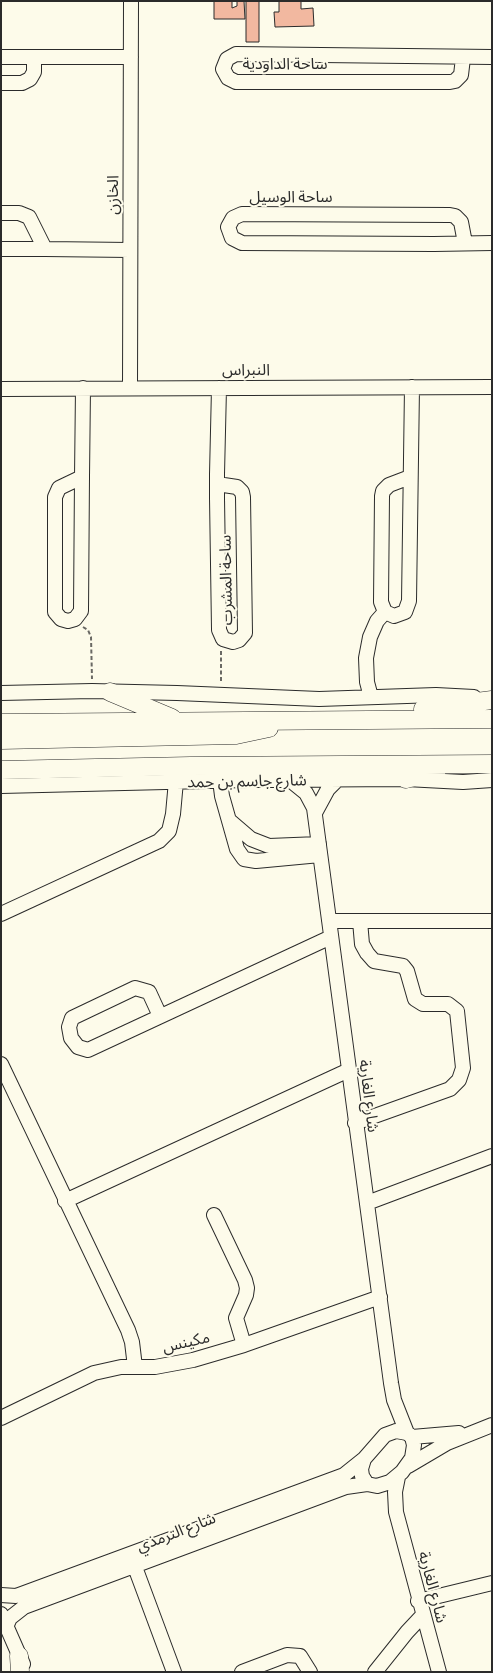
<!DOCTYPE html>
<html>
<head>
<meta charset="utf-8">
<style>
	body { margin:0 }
	#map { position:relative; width:493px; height:1673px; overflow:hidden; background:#fdfbea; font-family:Barlow,sans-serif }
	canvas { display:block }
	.frame { position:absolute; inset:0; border:2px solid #2b2b2b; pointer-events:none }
</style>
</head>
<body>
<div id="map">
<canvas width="493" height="1673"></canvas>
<div class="frame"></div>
</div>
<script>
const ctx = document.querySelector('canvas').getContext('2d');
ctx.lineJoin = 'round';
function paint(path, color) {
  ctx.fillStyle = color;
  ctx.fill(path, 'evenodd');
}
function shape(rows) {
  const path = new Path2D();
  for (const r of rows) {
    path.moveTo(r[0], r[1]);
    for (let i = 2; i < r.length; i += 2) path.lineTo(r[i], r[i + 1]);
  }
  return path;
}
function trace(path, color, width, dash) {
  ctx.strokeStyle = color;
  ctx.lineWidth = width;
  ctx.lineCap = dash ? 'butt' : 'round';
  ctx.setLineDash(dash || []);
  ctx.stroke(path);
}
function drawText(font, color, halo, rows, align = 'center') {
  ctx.font = font + ' Barlow,"Noto Sans Arabic",sans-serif';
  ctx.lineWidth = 4;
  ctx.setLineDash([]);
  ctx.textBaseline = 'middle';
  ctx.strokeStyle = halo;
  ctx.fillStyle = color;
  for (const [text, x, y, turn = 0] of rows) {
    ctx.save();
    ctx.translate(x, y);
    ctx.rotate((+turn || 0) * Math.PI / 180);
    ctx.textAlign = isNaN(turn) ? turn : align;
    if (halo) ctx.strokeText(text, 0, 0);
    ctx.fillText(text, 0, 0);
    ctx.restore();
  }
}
const building = shape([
	[214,1,232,1,232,8,237,6,237,1,244,1,245,19,214,19,214,1],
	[246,1,259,1,259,42,246,42,246,1],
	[279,1,301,1,301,9,313,8,314,26,275,27,274,12,279,12,279,1]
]);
paint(building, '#f2b8a0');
trace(building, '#2b2b2b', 1);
const minor = shape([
	[1,57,131,57],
	[463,58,461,75,455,81,450,82,236,82,228,78,223,69,227,59,236,54,492,57],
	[1,83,22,83,30,79,34,72,34,57],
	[1,213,19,213,29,217,45,249,1,249],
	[465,243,461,222,455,216,450,215,242,214,233,218,228,227,232,238,242,243,434,244,492,243],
	[45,249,130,250],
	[130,388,131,1],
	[1,389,492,387],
	[82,477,81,611,75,619,68,621,61,619,55,612,55,497,59,488,82,477],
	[82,477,83,388],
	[410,477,389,485,383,491,382,496,381,602,385,612,394,616,405,612,409,601,412,387],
	[217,484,237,487,242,492,243,497,245,633,239,640,233,642,223,639,219,630,217,498,217,474,219,388],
	[1,693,92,691,177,693,319,699,436,695,474,697],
	[371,697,367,682,366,658,370,637,377,621,385,612],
	[220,780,222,796,237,849,244,859,256,861,320,855],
	[290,780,306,793,314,808,391,1383,394,1400,407,1433],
	[1,786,248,780,406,779,463,782,492,780],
	[315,813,328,789,337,780],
	[230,821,251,839,269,846,319,844],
	[1,914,159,841,169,831,173,814,176,781],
	[329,921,492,921],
	[160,1016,149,992,135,988,72,1018,69,1027,71,1038,78,1047,88,1050,331,937],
	[1,1064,128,1330,132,1342,135,1367],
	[355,1123,450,1089,459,1080,463,1068,457,1011,448,1004,423,1004,415,999,407,971,403,966,374,961,367,953,362,944,360,921],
	[65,1201,349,1070],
	[367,1203,492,1156],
	[214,1215,245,1280,247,1288,246,1295,236,1318,244,1345],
	[1,1418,94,1373,121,1367,155,1367,193,1360,244,1345,380,1297],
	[396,1431,407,1433,412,1437,414,1445,412,1458,402,1472,390,1482,377,1486,367,1484,362,1476,361,1469,364,1459,385,1435,396,1431],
	[412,1437,459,1433],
	[408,1466,447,1443,492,1425],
	[398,1477,395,1492,396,1512,439,1672],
	[132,1559,174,1672],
	[1,1595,16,1596,344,1475,364,1459],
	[418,1601,492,1583],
	[1,1614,23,1664],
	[6,1627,10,1618,24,1607,346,1487,367,1484],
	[242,1672,287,1655,300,1656,310,1672],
	[375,1672,407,1632,422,1616]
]);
const major = shape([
	[110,692,172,718],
	[423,709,492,700],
	[1,723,492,719],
	[1,740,236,735,269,728],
	[1,770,191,766,492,764],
	[406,779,437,770],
	[19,1656,20,1672]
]);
trace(minor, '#2b2b2b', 16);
trace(major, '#2b2b2b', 19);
trace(shape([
	[83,627,88,630,91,637,92,679],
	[221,651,221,682]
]), '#6a6964', 2, [4, 2.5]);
trace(minor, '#fdfbea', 14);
trace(major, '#fdfbea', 18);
drawText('16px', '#2b2b2b', '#fdfbea', [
	["ساحة الداودية",285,64],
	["الخازن",113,195,-90],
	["ساحة الوسيل",291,197],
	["النبراس",246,370],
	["ساحة المشرب",226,580,-91],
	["شارع جاسم بن حمد",247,781,-1],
	["شارع الغارية",369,1096,83],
	["مكينس",186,1342,-13],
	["شارع الترمذي",176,1532,-21],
	["شارع الغارية",433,1587,75]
]);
</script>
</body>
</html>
